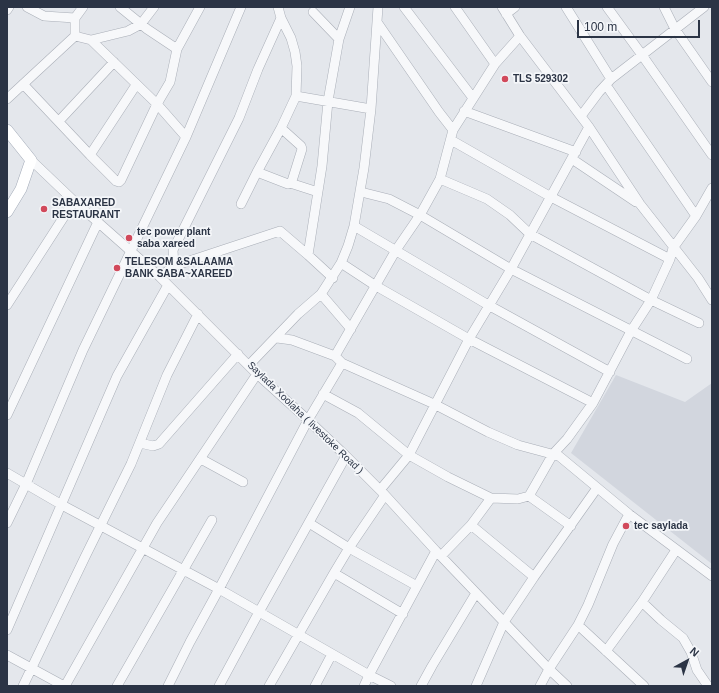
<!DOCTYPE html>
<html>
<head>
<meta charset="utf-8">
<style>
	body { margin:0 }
	#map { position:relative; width:719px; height:693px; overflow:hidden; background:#e4e7ec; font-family:Arial,sans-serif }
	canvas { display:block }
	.frame { position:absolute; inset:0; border:8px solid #2b3445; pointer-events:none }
	.north { position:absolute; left:667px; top:641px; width:40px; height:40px; -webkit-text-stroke:3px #f4f6f9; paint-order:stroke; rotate:40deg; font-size:11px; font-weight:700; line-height:16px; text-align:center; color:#2b3445 }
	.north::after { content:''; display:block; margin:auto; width:14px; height:18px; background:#2b3445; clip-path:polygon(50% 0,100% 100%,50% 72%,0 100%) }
	.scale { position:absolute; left:577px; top:20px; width:123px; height:18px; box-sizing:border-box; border:2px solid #2b3445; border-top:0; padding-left:5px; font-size:12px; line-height:14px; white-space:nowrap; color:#2b3445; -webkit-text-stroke:3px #f4f6f9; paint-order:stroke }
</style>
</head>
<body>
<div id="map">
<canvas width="719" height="693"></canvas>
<div class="frame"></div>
<div class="north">N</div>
<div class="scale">100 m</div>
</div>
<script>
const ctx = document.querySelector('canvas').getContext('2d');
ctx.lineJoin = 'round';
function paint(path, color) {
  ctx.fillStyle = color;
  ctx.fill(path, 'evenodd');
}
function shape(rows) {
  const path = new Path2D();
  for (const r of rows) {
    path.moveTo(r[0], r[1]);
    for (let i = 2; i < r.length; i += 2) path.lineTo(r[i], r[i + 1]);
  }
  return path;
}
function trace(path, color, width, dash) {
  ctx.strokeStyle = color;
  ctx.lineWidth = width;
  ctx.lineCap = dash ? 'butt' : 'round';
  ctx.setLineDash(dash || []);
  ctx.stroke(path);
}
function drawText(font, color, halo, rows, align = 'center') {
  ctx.font = font + ' Arial,sans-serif';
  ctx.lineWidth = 3.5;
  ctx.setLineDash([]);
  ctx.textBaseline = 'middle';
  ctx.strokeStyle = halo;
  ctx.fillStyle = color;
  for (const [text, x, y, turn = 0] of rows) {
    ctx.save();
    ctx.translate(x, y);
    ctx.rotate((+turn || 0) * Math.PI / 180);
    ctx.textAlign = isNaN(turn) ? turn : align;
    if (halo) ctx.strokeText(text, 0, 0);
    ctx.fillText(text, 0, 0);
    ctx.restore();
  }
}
paint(shape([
	[616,375,685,402,712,383,712,564,571,453]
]), '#d2d6de');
const minor = shape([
	[27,7,44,16,75,18],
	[120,7,147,29,177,49,200,7],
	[404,7,473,98],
	[455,7,495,64],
	[502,7,520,36,589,127,640,204,698,278,712,300],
	[566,7,611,79],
	[607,7,642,55,712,155],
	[664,7,675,29,712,82],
	[7,10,9,7],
	[313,12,339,39],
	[506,14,515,7],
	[281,18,291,38,295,52,297,66,296,96],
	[377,22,439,112,453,130],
	[75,36,91,40,128,31,141,24,154,7],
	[91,40,157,104,186,137],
	[23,84,90,155,116,181,119,182,121,180,157,104,170,82,177,49],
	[606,85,696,216],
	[7,99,75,36,75,18,83,7],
	[464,111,576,152],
	[581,116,599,92,611,79,704,7],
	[59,121,114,62],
	[451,140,551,197,670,259],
	[90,155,136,85],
	[572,159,636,202],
	[31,160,74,201,160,277,257,374,308,420,346,456,385,495,436,551,549,669,567,686],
	[257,172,281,128],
	[440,179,487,199,510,215,530,234,651,300,699,323],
	[290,183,318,192],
	[361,192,389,199,420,215,511,269,687,359],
	[241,204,257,172,288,184,292,181,302,149,301,146,281,128,296,96,371,109],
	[354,226,490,306,610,372],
	[308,255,322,166,328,101,339,39,350,7],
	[341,263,376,286,469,339,593,403],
	[174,266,173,250,239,118,258,69,281,18,278,7],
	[160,277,174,266,280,231,308,255,333,278],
	[321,294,351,329],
	[7,305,74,201],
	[277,338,292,340,335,356,342,363,434,404,488,432,518,445,559,456,629,514,712,576],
	[335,356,396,250,420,215,440,179,453,130,495,64,520,36],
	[249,365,298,314,321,294,341,263,348,246,354,226,364,168,371,109,378,7],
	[323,394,358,413,409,455,448,477,491,498,518,499,529,496,553,454,567,439,593,403,631,331,651,300,670,259,673,248,696,216,712,188],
	[7,415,98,222],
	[140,443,153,446,159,444,238,354],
	[201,459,243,482],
	[7,473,62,505,219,589,369,675,391,686],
	[380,490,409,455,469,339,511,269,589,127],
	[529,496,571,526],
	[629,514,613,544,588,605,578,625,644,686],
	[7,523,26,484,83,350,186,137,241,7],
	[309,523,349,548,417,586],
	[471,525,534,577],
	[441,556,471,525,491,498],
	[334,573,403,614],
	[642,602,661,620,683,638,691,652,697,670,708,686],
	[7,630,117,376,168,285],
	[606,651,642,602,676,550],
	[7,655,64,686],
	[23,686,85,557,131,464,167,375,198,314],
	[65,686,157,523,257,374],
	[117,686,212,520],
	[168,686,190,642,219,589,308,420,342,363],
	[219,686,259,612,346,456],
	[269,686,334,573,349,548,385,495],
	[315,686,332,654],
	[364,686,369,675,436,551],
	[421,686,432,666,476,593],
	[476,686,504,622,534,577,597,488],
	[540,686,549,669,578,625]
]);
const major = shape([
	[7,130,31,160,21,189,7,212]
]);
trace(minor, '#a9aeb7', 10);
trace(major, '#a3abb8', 12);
trace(minor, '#f7f8fa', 9);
trace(major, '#fff', 11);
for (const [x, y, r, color] of [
	[505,79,4,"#d1495b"],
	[44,209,4,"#d1495b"],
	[129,238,4,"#d1495b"],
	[117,268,4,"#d1495b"],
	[626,526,4,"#d1495b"]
]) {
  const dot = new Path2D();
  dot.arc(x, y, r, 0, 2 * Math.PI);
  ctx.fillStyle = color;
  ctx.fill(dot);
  trace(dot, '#f4f6f9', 1.5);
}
drawText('bold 10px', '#2b3445', '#f4f6f9', [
	["TLS 529302",513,79],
	["SABAXARED",52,203],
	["RESTAURANT",52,215],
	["tec power plant",137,232],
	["saba xareed",137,244],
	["TELESOM &SALAAMA",125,262],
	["BANK SABA~XAREED",125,274],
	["tec saylada",634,526]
], 'left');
drawText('10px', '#2b3445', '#f4f6f9', [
	["Saylada Xoolaha ( livestoke Road )",305,418,44]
]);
</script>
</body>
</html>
